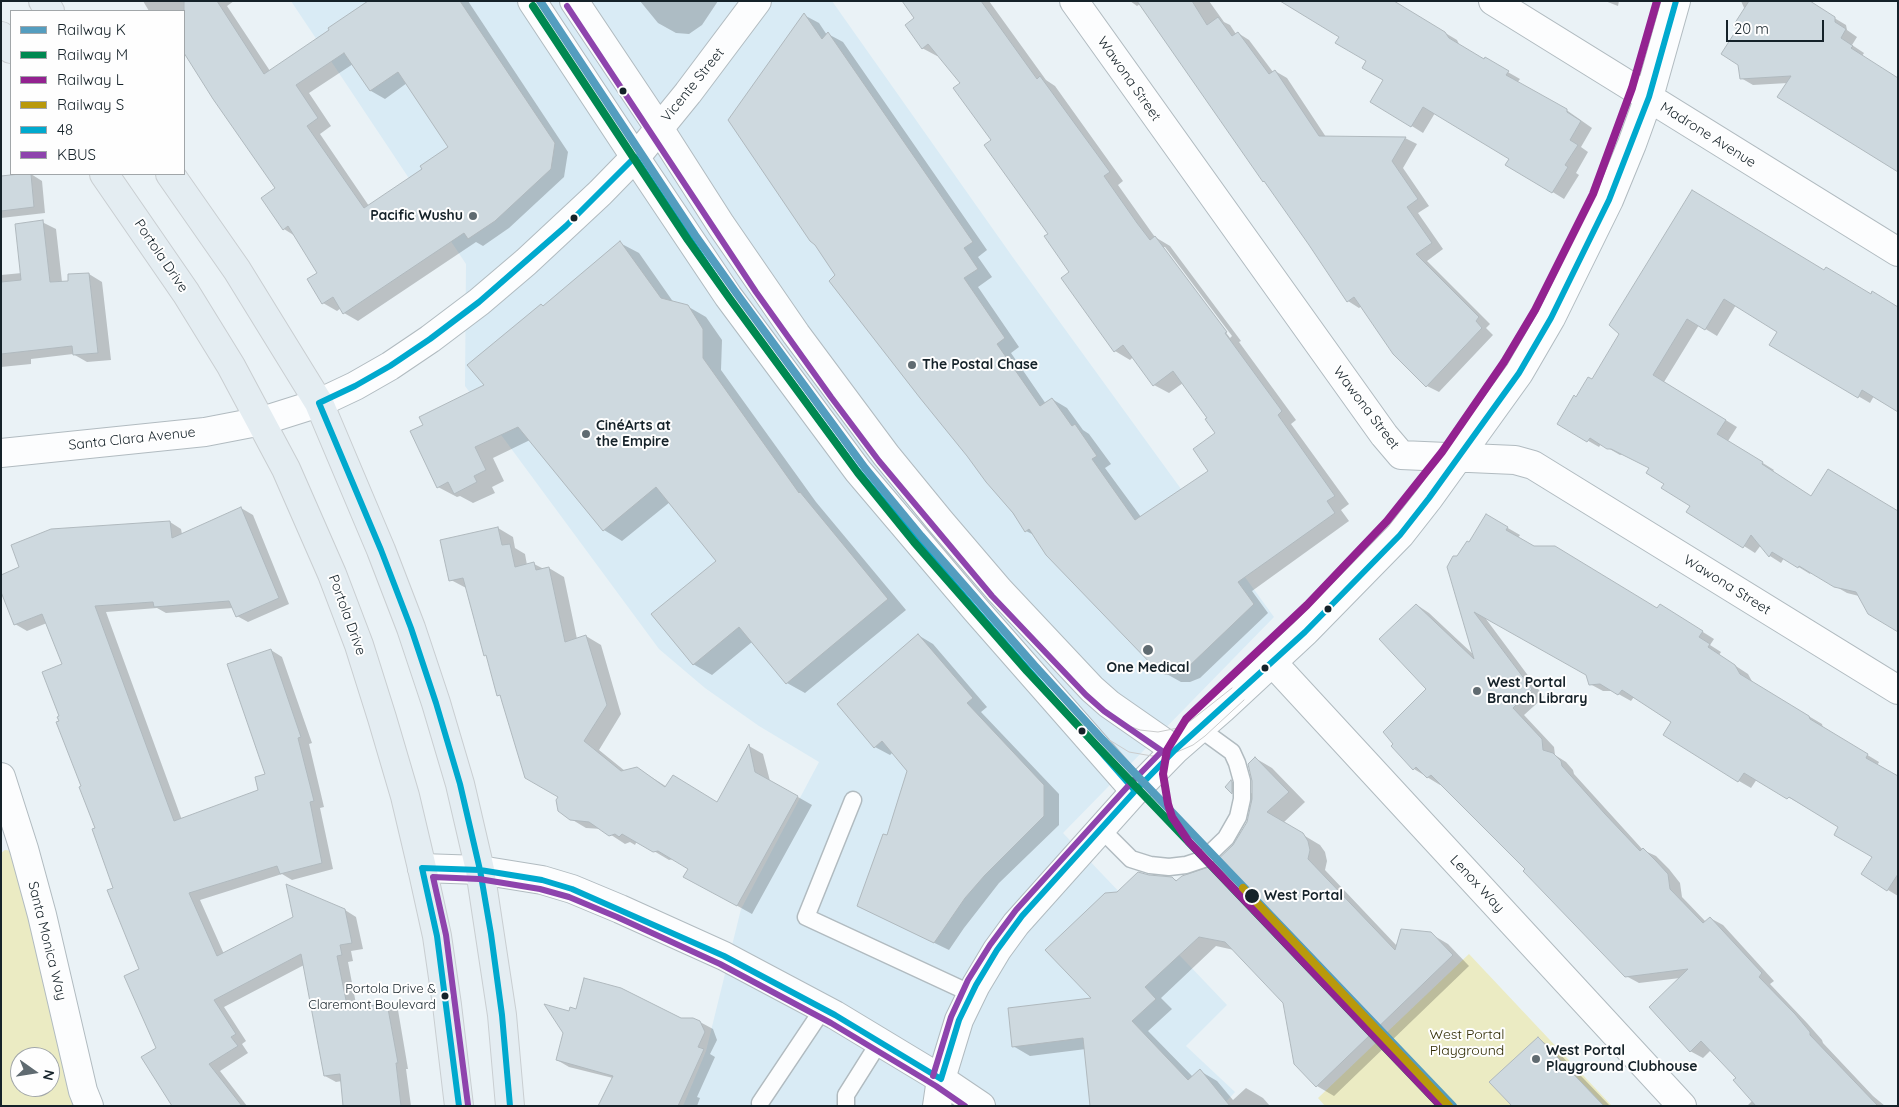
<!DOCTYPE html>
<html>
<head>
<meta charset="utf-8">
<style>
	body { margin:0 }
	#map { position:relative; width:1899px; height:1107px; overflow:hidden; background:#eaf2f6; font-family:Quicksand,sans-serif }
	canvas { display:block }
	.frame { position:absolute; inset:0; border:2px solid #152229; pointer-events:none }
	.legend { position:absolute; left:10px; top:10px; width:175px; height:165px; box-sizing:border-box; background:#fefefe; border:1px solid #a1a6a9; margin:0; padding:6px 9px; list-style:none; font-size:15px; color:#152229 }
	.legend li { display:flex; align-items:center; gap:10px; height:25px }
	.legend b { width:25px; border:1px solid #a1a6a9 }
	.north { position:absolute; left:10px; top:1047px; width:50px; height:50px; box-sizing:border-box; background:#fefefe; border:1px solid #a1a6a9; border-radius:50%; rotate:103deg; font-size:14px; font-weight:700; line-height:20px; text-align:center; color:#152229 }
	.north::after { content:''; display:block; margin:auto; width:18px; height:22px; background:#606b71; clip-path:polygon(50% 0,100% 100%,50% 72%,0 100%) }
	.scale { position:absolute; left:1726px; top:20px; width:98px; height:22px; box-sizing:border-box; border:2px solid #152229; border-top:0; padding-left:6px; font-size:15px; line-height:18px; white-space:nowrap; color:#152229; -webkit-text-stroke:4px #fefefe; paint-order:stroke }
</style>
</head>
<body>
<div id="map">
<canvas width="1899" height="1107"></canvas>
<div class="frame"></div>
<ul class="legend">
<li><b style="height:6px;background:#549dbf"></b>Railway K</li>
<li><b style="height:6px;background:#008851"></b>Railway M</li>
<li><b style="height:6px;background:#932290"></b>Railway L</li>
<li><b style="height:6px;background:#b9990c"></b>Railway S</li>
<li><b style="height:6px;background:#00a9ce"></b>48</li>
<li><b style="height:6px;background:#8e44ad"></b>KBUS</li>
</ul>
<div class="north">N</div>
<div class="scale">20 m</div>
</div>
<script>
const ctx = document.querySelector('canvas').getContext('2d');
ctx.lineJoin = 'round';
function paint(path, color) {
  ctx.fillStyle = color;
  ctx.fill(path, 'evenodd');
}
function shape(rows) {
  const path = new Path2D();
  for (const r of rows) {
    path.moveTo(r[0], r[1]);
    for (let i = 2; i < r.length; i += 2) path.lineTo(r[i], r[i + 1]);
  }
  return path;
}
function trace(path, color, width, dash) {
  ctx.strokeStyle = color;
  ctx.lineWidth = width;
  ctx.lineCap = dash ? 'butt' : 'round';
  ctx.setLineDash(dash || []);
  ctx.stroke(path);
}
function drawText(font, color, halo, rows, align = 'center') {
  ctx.font = font + ' Quicksand,sans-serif';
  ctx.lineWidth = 4;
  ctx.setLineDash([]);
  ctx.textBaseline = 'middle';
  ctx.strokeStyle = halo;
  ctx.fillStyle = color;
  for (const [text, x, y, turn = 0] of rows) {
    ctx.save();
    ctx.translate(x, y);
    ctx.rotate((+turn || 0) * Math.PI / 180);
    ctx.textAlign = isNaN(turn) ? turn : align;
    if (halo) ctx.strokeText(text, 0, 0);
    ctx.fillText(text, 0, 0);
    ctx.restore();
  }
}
paint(shape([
	[291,1,832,1,1014,259,1274,617,1063,833,1227,1005,1186,1046,1235,1092,1222,1106,683,1106,706,1051,741,909,819,762,759,726,705,688,659,649,465,386,466,264]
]), '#d9ebf5');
paint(shape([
	[5,850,13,851,80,1106,1,1106,1,853],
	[20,1057,50,1057,50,1087,20,1087],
	[1469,954,1612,1106,1325,1106,1318,1098]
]), '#ebebc3');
paint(shape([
	[143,1,234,1,227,6,270,71,372,1,468,1,568,152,564,177,509,228,483,246,476,242,358,321,344,313,341,308,337,311,323,303,319,273,295,236,284,229,277,189,214,98,184,51,184,11,149,11],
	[353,64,371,91,385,99,407,83,450,148,423,169,369,206,320,134,331,126,309,93],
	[640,1,718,1,702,25,689,34,676,33,658,23],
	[912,1,989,1,1046,80,1055,86,1123,181,1118,185,1152,233,1155,237,1170,246,1241,341,1239,342,1296,420,1291,424,1349,504,1341,510,1349,521,1252,591,1268,613,1200,678,1190,682,1181,682,1156,668,1034,535,1026,531,837,275,804,15,819,23,827,35,828,34,843,42,987,250,978,257,992,277,978,287,1019,347,1011,353,1046,404,1052,399,1067,408,1083,430,1089,434,1111,464,1105,468,1141,517,1210,471,1217,433,1209,419,1183,383,1169,393,1154,385,1133,357,1130,360,1115,351,1049,234,993,141,962,83,939,55,937,56,922,48],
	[1162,247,1165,247,1232,336,1230,338],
	[1130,1,1209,1,1224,22,1230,25,1236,34,1238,33,1249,40,1273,72,1275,71,1287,78,1326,137,1405,138,1417,144,1403,168,1429,206,1418,213,1443,249,1427,261,1490,324,1486,328,1493,335,1439,392,1427,386,1362,306,1359,308,1348,301,1267,183,1264,181,1140,4,1137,6],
	[1392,1,1457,40,1460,46,1484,61,1485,59,1520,79,1517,83,1565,109,1592,128,1581,147,1588,152,1576,173,1579,175,1564,199,1507,164,1510,158,1435,113,1423,133,1372,101,1384,80,1368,61,1340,36],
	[1605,1,1619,1,1618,6],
	[1741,1,1800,1,1826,13,1846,25,1847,30,1857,37,1852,45,1864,53,1862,56,1788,83,1753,85,1741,78,1739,29,1745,10],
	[31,174,42,181,45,213,1,218,1,177],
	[1692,192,1874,396,1870,403,1770,345,1779,331,1736,305,1717,336,1699,325,1664,382,1737,427,1728,441,1774,470,1773,471,1859,596,1847,593,1811,572,1810,574,1784,558,1781,563,1770,556,1761,545,1755,553,1744,546,1692,505,1665,484,1650,468,1623,454,1620,455,1601,444,1599,447,1559,424,1592,381,1621,334],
	[42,222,56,229,62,282,69,282,69,276,89,274,102,282,111,360,87,362,73,354,31,359,31,364,1,367,1,275,22,273],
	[620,243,639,253,674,303,687,306,706,317,722,340,721,370,816,502,906,610,805,693,787,683,752,642,712,675,693,664,717,561,670,502,622,541,604,530,530,440,493,458,504,481,492,487,495,493,473,503,460,496,457,497,438,487,424,425,486,386,543,307],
	[241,508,253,515,289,604,248,622,237,616,233,608,166,613,157,608,106,612,182,820,260,791,267,775,271,650,282,657,312,743,309,744,324,807,320,808,333,869,292,880,282,874,200,900,224,954,345,910,356,917,363,949,351,951,353,961,348,962,357,1009,387,1004,398,1010,408,1069,406,1069,411,1106,344,1106,342,1081,336,1082,325,1076,304,965,224,1007,246,1041,242,1044,248,1053,220,1071,247,1106,174,1106,157,1048,141,969,97,829,61,722,63,665,47,623,27,631,15,624,170,522,181,529,182,534],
	[1487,516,1520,535,1518,538,1658,610,1673,613,1714,639,1710,645,1721,652,1719,655,1748,674,1753,683,1822,724,1823,728,1879,762,1877,766,1898,778,1898,896,1888,890,1874,857,1840,827,1757,779,1751,788,1739,781,1664,734,1673,721,1634,697,1631,701,1613,691,1603,691,1590,684,1587,674,1483,615,1544,697,1524,715,1554,747,1555,755,1566,762,1573,770,1574,774,1643,850,1656,856,1669,869,1680,883,1682,897,1706,922,1710,918,1723,925,1774,981,1770,984,1807,1023,1822,1040,1823,1043,1873,1096,1885,1106,1747,1106,1753,1100,1738,1078,1711,1050,1703,1058,1690,1051,1680,978,1639,983,1626,976,1527,869,1441,783,1440,785,1414,769,1428,689,1417,605,1429,613,1475,656,1458,558,1469,544],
	[498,528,513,537,515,548,525,554,527,565,534,564,544,569,549,568,564,577,577,639,586,636,601,645,621,714,599,750,625,771,637,768,667,787,718,803,749,746,763,754,770,781,812,805,752,914,700,885,689,868,674,859,669,860,637,841,635,845,630,842,625,844,602,829,586,828,571,819,502,697,499,695,468,589,451,580],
	[918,635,933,644,987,707,981,712,1059,794,1059,825,999,883,964,928,949,950,858,906,888,837,909,771,893,752,890,755,875,747],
	[1255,758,1272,768,1305,802,1283,823,1320,845,1325,852,1327,861,1325,870,1397,946,1431,934,1448,944,1469,966,1334,1096,1317,1086,1285,1002,1234,950,1216,946,1161,998,1172,1009,1148,1031,1193,1077,1200,1071,1217,1081,1233,1100,1246,1088,1263,1098,1270,1106,1094,1106,1086,1049,1030,1056,1013,1046,1094,998,1118,893,1149,876,1172,878,1178,881,1211,868,1234,846,1249,820,1252,804,1233,793,1226,787,1232,782,1253,794],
	[570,1013,680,1020,700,1022,713,1029,717,1040,710,1054,715,1057,697,1097,700,1098,697,1106,599,1106,613,1078,569,1067,557,1060],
	[1538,1039,1555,1049,1610,1106,1514,1106]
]), '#0003');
const building = shape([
	[184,1,217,1,264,74,329,30,328,28,368,1,460,1,555,143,551,169,495,221,468,239,464,233,343,314,333,297,322,304,307,279,317,273,288,226,283,230,261,198,275,188,213,99,184,53,184,1],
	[344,53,370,91,398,72,448,147,420,166,422,169,364,208,307,126,318,118,296,85,344,53],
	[902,1,981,1,1037,79,1040,76,1110,172,1104,176,1137,223,1150,240,1155,236,1227,332,1225,333,1282,411,1278,415,1335,496,1327,501,1335,513,1238,582,1254,604,1185,670,1175,674,1165,674,1156,669,1046,555,1029,529,1025,532,1013,513,986,482,967,456,920,398,829,281,835,275,815,245,810,241,728,120,804,13,822,39,828,32,973,242,964,248,978,269,964,278,1005,338,997,344,1040,406,1052,398,1072,426,1075,424,1097,456,1092,459,1135,520,1208,471,1193,449,1215,433,1205,419,1207,418,1173,371,1153,386,1123,345,1114,352,1061,278,1069,272,1044,236,1048,234,984,145,991,140,953,88,960,83,928,44,922,49,905,25,914,18,902,1],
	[1137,1,1192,1,1207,25,1218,17,1232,36,1238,32,1269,74,1275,70,1319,136,1406,137,1392,161,1418,199,1407,207,1432,243,1416,254,1479,317,1476,321,1482,328,1426,387,1393,354,1354,297,1347,302,1309,245,1264,181,1263,182,1137,1],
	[1280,1,1394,1,1445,32,1449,38,1484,59,1485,57,1509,71,1506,75,1567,109,1567,112,1581,121,1570,140,1578,145,1565,165,1568,167,1552,193,1505,165,1509,159,1423,107,1411,127,1370,102,1383,80,1362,68,1366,61,1335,43,1339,37,1280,1],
	[1749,1,1810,1,1835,17,1835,22,1846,29,1841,38,1853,46,1851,48,1898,78,1898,172,1777,97,1791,76,1740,79,1738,65,1721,54,1737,29,1733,26,1749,1],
	[20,174,31,174,34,207,1,211,1,176,20,174],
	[1692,190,1824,270,1826,267,1871,294,1872,291,1898,307,1898,412,1862,390,1858,398,1769,345,1777,332,1724,299,1705,330,1687,319,1653,375,1726,420,1717,434,1763,462,1762,464,1811,496,1828,469,1898,511,1898,632,1868,614,1856,592,1834,587,1799,566,1798,568,1772,552,1769,557,1751,535,1743,548,1686,512,1690,506,1661,488,1664,484,1646,473,1649,468,1611,449,1607,449,1590,438,1587,442,1557,424,1574,395,1576,397,1588,377,1592,379,1619,334,1609,325,1692,190],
	[43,220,50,282,68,281,68,274,89,273,98,353,73,355,72,346,1,354,1,282,21,280,15,224,43,220],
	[620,241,661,298,688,305,703,329,703,358,799,493,800,492,888,599,786,684,739,627,693,665,651,614,716,561,656,487,603,531,518,427,475,447,486,470,474,476,477,482,454,494,448,482,437,488,410,431,423,425,419,417,484,385,467,365,541,304,543,306,620,241],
	[241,507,279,598,236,617,229,601,154,607,153,602,95,606,174,821,258,790,255,777,265,774,227,664,271,649,301,737,298,738,314,801,310,802,322,863,280,874,277,866,189,893,217,956,293,917,286,884,345,909,352,943,340,945,342,955,337,956,348,1010,387,1003,398,1063,396,1063,401,1106,343,1106,340,1074,324,1076,301,954,214,1000,236,1034,231,1037,238,1046,209,1064,242,1106,172,1106,141,1057,156,1048,124,976,139,969,107,890,113,888,92,829,95,828,79,787,81,786,56,722,59,721,57,717,59,716,42,672,62,664,42,614,14,625,1,592,1,575,19,567,11,545,51,529,170,521,172,538,241,507],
	[1486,514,1508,527,1506,530,1534,546,1555,546,1657,608,1660,604,1703,631,1699,637,1710,644,1708,647,1735,665,1740,674,1809,716,1810,719,1868,754,1866,758,1898,776,1898,874,1887,891,1861,874,1872,857,1834,835,1838,827,1789,797,1787,799,1744,773,1738,782,1663,735,1671,722,1622,690,1618,695,1600,684,1589,685,1586,675,1474,612,1532,689,1513,708,1542,739,1543,750,1553,753,1561,761,1562,766,1605,814,1640,851,1643,848,1656,861,1668,874,1670,889,1703,923,1710,917,1762,973,1759,977,1795,1014,1810,1032,1810,1035,1878,1106,1756,1106,1733,1080,1736,1078,1701,1041,1690,1052,1649,1007,1688,969,1625,977,1523,871,1525,869,1431,775,1427,778,1416,767,1413,770,1391,746,1393,744,1383,732,1426,689,1379,639,1416,604,1474,659,1447,567,1453,556,1457,556,1467,541,1469,542,1486,514],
	[498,527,502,545,510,544,515,567,534,562,536,570,549,567,565,642,586,635,607,705,584,741,621,771,637,767,665,787,673,775,717,802,749,744,755,772,798,796,737,906,683,877,688,869,658,851,653,852,622,834,619,837,615,834,609,836,589,822,570,820,558,811,556,800,558,797,525,778,502,702,500,695,497,696,486,655,484,656,463,578,449,581,440,540,498,527],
	[918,634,973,698,967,703,1044,785,1044,816,985,875,965,898,934,943,857,906,883,834,887,835,907,771,882,741,874,748,837,704,918,634],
	[1255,757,1289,792,1267,812,1303,833,1308,841,1310,850,1308,859,1395,950,1401,929,1431,932,1453,955,1316,1087,1294,1064,1283,1003,1225,942,1199,937,1145,987,1156,999,1132,1021,1188,1080,1200,1069,1230,1106,1090,1106,1083,1038,1012,1047,1008,1008,1091,998,1045,950,1105,893,1117,892,1138,872,1149,875,1172,877,1176,881,1182,876,1211,866,1233,845,1247,822,1252,799,1252,781,1248,764,1255,757],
	[1231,780,1232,782,1232,794,1225,787,1231,780],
	[584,978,621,988,681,1018,693,1018,700,1021,705,1032,698,1047,704,1049,678,1106,598,1106,613,1076,556,1060,563,1033,544,1004,569,1011,570,1007,576,1009,584,978],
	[1538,1037,1604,1106,1512,1106,1489,1082,1538,1037]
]);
paint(building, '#ced9df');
trace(building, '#b0b9be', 1);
const service = shape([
	[853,800,806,917,972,994],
	[1101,829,1131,859,1150,865,1169,867,1186,865,1204,859,1226,838,1238,817,1242,799,1242,781,1237,763,1232,752,1199,728],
	[760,1103,823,1009],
	[846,1106,846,1095,880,1041]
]);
const minor = shape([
	[1074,1,1384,435,1401,455,1515,460,1533,465,1898,690],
	[1493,1,1898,252],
	[659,128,721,225,796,334,886,455,940,521,999,590,1092,689,1109,704,1175,750],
	[635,157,728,296,858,471,976,610,1135,791],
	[1272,662,1682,1106],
	[1,777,24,849,42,915,83,1091,89,1106],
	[937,1106,941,1079,959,1020,976,985,997,950,1016,924,1135,791,1175,750,1222,709,1305,632,1400,535,1429,498,1519,373,1551,318,1609,200,1632,144,1649,97,1676,1]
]);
const tertiary = shape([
	[532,1,635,157],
	[574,1,659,128],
	[1,453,205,432,262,421,319,403,355,386,390,366,430,339,479,302,526,262,600,193,640,152,688,93,757,1],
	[422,868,480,870,542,880,572,889,620,909,724,956,835,1015,941,1079,981,1106]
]);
const primary = shape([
	[43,1,50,11],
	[1,36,11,49],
	[104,174,186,293,231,366,286,469,332,574,359,645,382,718,405,796,422,868,437,936,447,1005,459,1106],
	[170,174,237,270,319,403,381,550,411,628,436,703,460,784,480,870,502,1015,510,1106]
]);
trace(service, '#b1bbc0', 19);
trace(minor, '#b1bbc0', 30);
trace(tertiary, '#b1bbc0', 30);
trace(primary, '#c9ced1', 30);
trace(service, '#fcfdfe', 16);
trace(minor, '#fcfdfe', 28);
trace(tertiary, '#fcfdfe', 28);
trace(primary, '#e4edf2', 28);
trace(shape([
	[1078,688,1103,711,1118,722,1140,730,1158,732,1178,728,1189,722,1232,688],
	[1086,721,1103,736,1129,752,1152,756,1170,755,1193,745,1205,736,1244,700]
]), '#cacccd', 1);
trace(shape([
	[459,1106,437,936,422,868,480,870,542,880,572,889,724,956,835,1015,941,1079,959,1020,976,985,997,950,1022,916,1135,791,1175,750,1305,632,1400,535,1429,498,1519,373,1551,318,1609,200,1649,97,1676,1],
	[510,1106,502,1015,491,934,480,870,460,784,436,703,411,628,381,550,319,403,355,386,390,366,430,339,479,302,566,226,635,157,728,296,858,471,976,610,1135,791]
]), '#00a9ce', 6);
trace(shape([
	[567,6,756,292,831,397,879,461,992,596,1086,695,1104,711,1162,751,1129,785,1016,910,990,945,968,980,951,1017,933,1076],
	[468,1105,446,935,433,877,479,879,540,889,569,897,617,917,720,964,831,1023,936,1086,965,1106]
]), '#8e44ad', 6);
trace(shape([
	[540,1,695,235,737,294,865,468,921,536,1034,665,1101,738,1453,1106]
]), '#549dbf', 8);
trace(shape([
	[533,6,688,240,730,299,858,473,914,542,1027,671,1095,744,1441,1106]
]), '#008851', 8);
trace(shape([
	[1441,1106,1189,842,1172,817,1168,804,1163,774,1167,750,1186,719,1307,605,1387,521,1442,452,1504,362,1535,310,1593,194,1632,88,1657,1]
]), '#932290', 8);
trace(shape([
	[1243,888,1449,1106]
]), '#b9990c', 8);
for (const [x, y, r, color] of [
	[623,91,4.5,"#152229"],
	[473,216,5,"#606b71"],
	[574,218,4.5,"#152229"],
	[912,365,5,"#606b71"],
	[586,434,5,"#606b71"],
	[1328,609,4.5,"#152229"],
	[1148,650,6,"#606b71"],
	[1265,668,4.5,"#152229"],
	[1477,691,5,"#606b71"],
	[1082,731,4.5,"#152229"],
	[1252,896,8,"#152229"],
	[445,996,4.5,"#152229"],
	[1536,1059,5,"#606b71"]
]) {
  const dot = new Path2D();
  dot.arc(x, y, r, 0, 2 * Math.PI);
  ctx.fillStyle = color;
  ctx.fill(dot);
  trace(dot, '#fefefe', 2);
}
drawText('13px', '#152229', '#fefefe', [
	["Portola Drive &",436,989],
	["Claremont Boulevard",436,1005]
], 'right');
drawText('14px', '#152229', '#fefefe', [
	["Wawona Street",1129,79,55],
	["Vicente Street",693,85,-51],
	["Madrone Avenue",1708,135,32],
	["Portola Drive",161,256,56],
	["Wawona Street",1366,408,53],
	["Santa Clara Avenue",132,439,-6],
	["Wawona Street",1727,585,32],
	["Portola Drive",347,615,70],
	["Lenox Way",1477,884,47],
	["Santa Monica Way",47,941,76]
]);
drawText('bold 14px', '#152229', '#fefefe', [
	["Pacific Wushu",463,216,"right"],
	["The Postal Chase",922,365],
	["CinéArts at",596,426],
	["the Empire",596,442],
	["One Medical",1148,668,"center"],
	["West Portal",1487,683],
	["Branch Library",1487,699],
	["West Portal",1546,1051],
	["Playground Clubhouse",1546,1067]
], 'left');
drawText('bold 14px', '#152229', '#fefefe', [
	["West Portal",1264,896]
], 'left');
drawText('14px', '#2f2a00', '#fefefe', [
	["West Portal",1467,1035],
	["Playground",1467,1051]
]);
</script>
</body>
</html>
